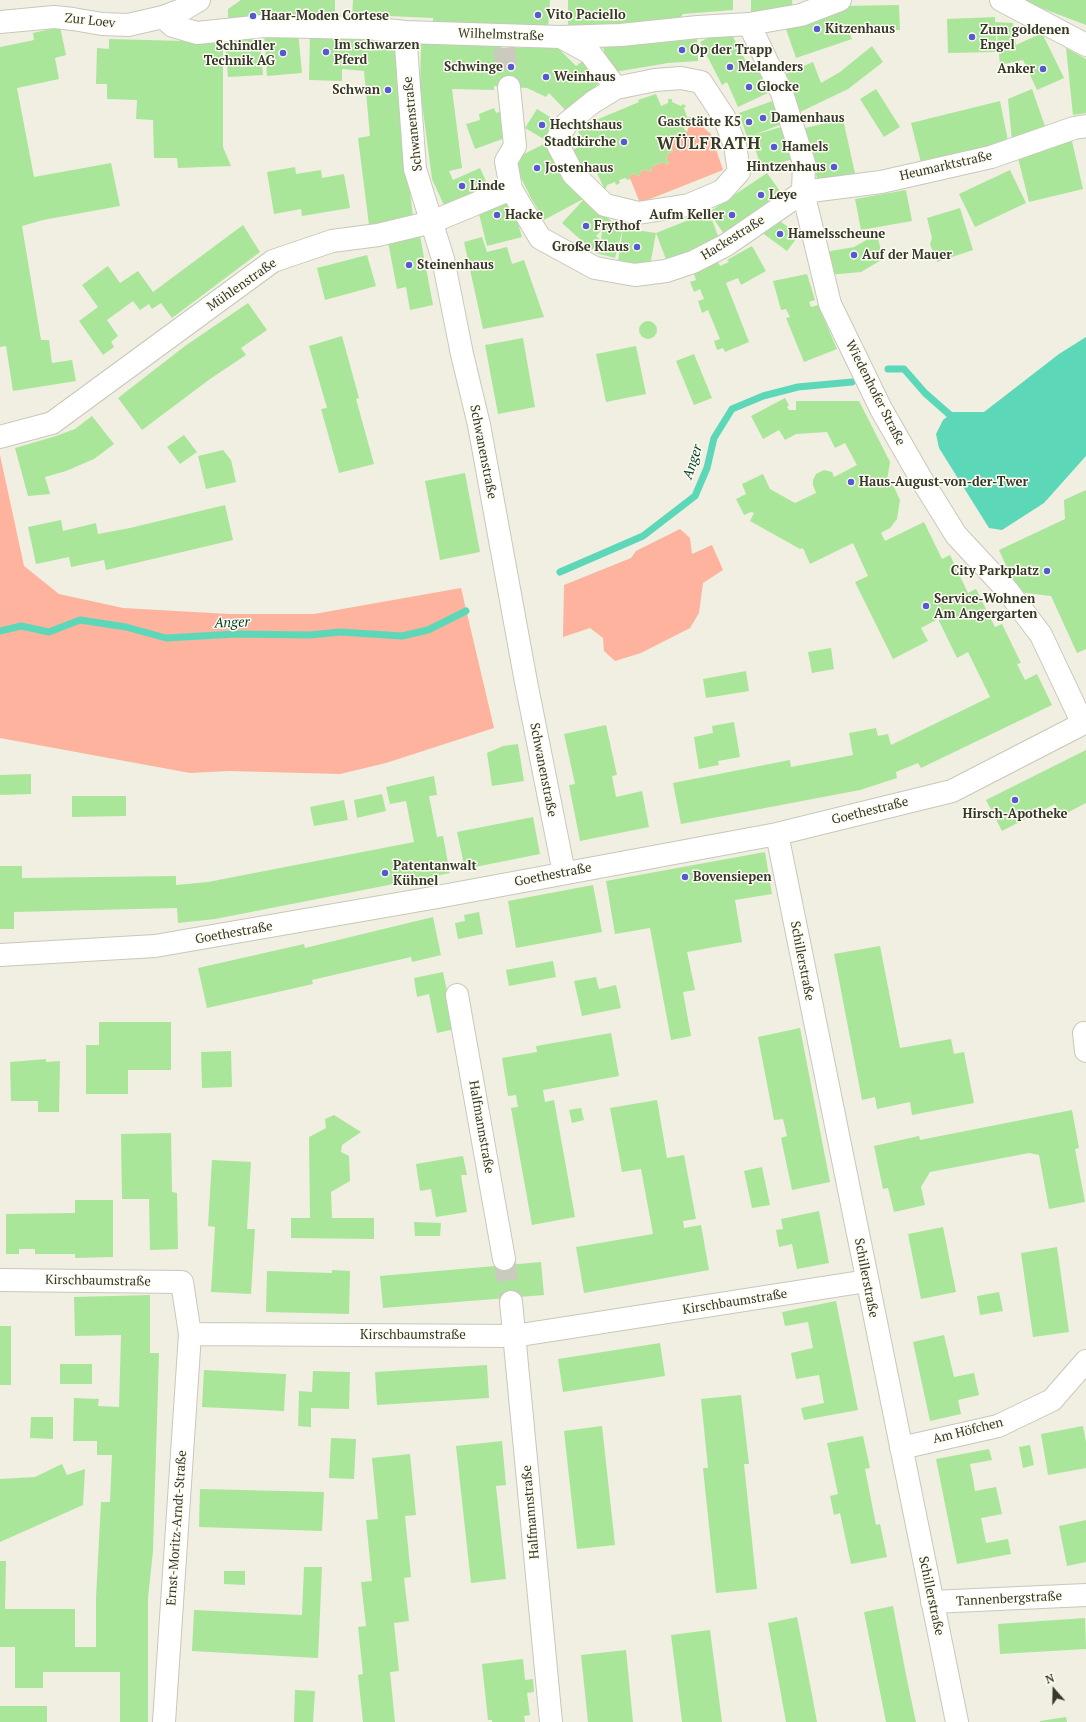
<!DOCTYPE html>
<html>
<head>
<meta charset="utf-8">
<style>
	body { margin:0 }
	#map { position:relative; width:1086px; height:1722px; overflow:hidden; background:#f0efe1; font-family:"PT Serif",serif }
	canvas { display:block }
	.north { position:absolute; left:1034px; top:1670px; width:40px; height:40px; -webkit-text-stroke:3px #fdfdef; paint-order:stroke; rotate:340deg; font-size:11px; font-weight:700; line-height:16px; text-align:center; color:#363630 }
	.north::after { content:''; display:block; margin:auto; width:14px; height:18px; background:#363630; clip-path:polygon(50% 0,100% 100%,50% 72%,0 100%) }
</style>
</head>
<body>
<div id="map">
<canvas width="1086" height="1722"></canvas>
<div class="north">N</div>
</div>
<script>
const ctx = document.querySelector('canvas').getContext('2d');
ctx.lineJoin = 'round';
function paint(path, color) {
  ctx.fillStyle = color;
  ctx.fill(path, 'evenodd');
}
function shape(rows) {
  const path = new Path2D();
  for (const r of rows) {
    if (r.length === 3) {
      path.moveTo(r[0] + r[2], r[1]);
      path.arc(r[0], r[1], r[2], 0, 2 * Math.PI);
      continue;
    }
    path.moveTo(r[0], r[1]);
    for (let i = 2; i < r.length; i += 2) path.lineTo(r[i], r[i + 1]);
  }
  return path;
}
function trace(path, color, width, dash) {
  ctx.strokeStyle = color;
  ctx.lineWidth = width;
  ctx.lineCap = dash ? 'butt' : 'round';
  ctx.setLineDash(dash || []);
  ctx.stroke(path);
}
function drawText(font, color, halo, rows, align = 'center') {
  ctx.font = font + ' "PT Serif",serif';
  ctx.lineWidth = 3;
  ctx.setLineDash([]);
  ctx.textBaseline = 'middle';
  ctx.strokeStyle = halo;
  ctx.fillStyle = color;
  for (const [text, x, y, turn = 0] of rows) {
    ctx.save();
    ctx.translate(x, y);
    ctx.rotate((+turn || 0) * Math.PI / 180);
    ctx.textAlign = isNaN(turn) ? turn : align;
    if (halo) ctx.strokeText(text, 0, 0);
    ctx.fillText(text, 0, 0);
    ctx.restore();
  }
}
paint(shape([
	[691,117,711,134,723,170,640,203,629,176,636,173,637,176,640,175,640,172,647,169,648,172,652,170,651,167,664,162,667,165,669,162,666,159,669,152,672,153,673,150,669,148,664,139,671,136,672,140,676,139,674,135,681,132,684,135,687,132],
	[0,455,24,566,59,594,123,608,229,614,314,614,461,588,494,728,386,763,340,774,229,771,190,773,0,738],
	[680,529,690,538,692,554,712,545,723,570,703,583,699,613,690,628,641,653,615,661,604,651,603,638,590,628,563,637,564,585,631,558,636,551]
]), '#fdb39e');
paint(shape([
	[1086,337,1086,456,1044,503,1002,530,989,528,939,448,936,434,943,420,953,412,984,412,1059,354]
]), '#5cd8b9');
trace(shape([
	[888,369,904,369,925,393,950,415],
	[560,572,643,536,695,496,707,468,714,438,732,409,763,396,798,387,852,382],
	[0,631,21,626,49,632,80,620,126,627,166,638,236,634,310,635,340,632,402,636,428,630,466,611]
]), '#5cd8b9', 7);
paint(shape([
	[241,0,335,0,335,21,228,24,228,9],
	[353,0,550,0,548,30,433,23,433,18,389,16,388,20,352,18],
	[568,0,733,0,733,10,683,14,677,22,568,29],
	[751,0,792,0,793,12,751,14],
	[1021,0,1086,0,1086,25,1028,3],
	[899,5,900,30,849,32,852,39,796,58,785,26,841,6],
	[995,17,995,22,1013,23,1016,45,1042,33,1064,78,1037,90,1023,60,1000,65,996,25,996,52,948,53,947,19],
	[60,27,66,55,55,58,59,79,17,88,34,177,111,163,120,206,43,220,22,226,41,340,49,340,52,363,72,360,76,381,13,391,6,346,0,347,0,47,34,40,33,33],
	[728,27,751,71,760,67,772,91,738,107,727,82,722,85,700,42],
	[298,31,302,73,267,76,264,34],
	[310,33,398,35,396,71,413,217,369,225,358,138,370,136,364,71,342,69,342,81,309,80],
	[697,37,698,61,668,63,609,73,603,47,665,38],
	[260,38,263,75,228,77,225,41],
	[109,39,223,42,223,147,231,166,178,168,177,158,154,158,153,120,136,119,137,100,107,99,107,84,96,84,97,48,109,49],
	[421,43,495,46,504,48,557,47,576,66,583,61,602,80,568,113,549,93,546,97,527,88,494,86,494,90,452,89,462,168,449,171,453,180,480,168,491,192,447,212,432,179,420,88],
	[872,46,883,62,848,89,798,113,783,75,813,62,821,83,840,72],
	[1066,48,1086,59,1086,113,1073,115],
	[876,89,900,127,884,137,860,99],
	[1032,89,1046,129,1012,141,1008,99],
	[656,94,661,106,668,103,668,99,672,99,672,102,681,106,683,104,686,106,684,108,687,117,691,117,691,121,687,121,684,129,687,132,684,135,681,132,674,135,676,139,672,140,671,136,664,139,669,148,673,150,672,153,669,152,666,159,669,162,667,165,664,162,651,167,652,170,648,172,647,169,640,172,641,175,637,176,636,173,629,176,631,179,627,180,626,178,619,180,620,183,616,185,615,182,607,185,605,190,593,165,577,172,567,152,584,145,577,128,639,102,638,100],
	[778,99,787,122,754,135,788,125,798,158,761,167,751,136,747,137,739,113],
	[1000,101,1008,141,921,163,911,123],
	[494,108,496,113,510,108,508,137,475,149,466,124,480,120,479,114],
	[537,109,558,122,547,141,525,128],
	[843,119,856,178,819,187,805,128],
	[1072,141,1083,189,1029,202,1017,154],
	[546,143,585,198,610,220,623,228,615,258,596,253,601,240,602,230,596,236,601,240,592,250,562,223,585,198,544,220,531,198,512,160],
	[295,167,296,174,321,170,322,178,344,174,350,208,302,216,301,209,274,214,267,172],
	[1010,170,1026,203,975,227,959,194],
	[767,173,784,197,726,237,709,212,720,241,667,262,656,233,709,212],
	[906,190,912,221,861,230,855,199],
	[507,202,509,210,514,209,522,237,487,246,478,210],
	[960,208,973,250,937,262,930,244,932,238,927,218],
	[773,216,799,235,787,251,761,232],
	[243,225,260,252,172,318,161,303,152,309,149,304,140,310,133,301,107,320,118,336,111,342,114,347,103,355,79,321,98,307,82,285,108,266,120,283,138,271,153,292],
	[623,228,656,233,650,266,618,261],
	[877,234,883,259,861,272,828,275,825,252,854,247],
	[420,236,433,305,410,310,406,287,397,289,388,242],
	[482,237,487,252,507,247,512,264,524,260,544,317,483,329,464,242],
	[752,246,766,271,741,285,738,278,726,283,749,342,725,352,723,348,717,350,714,341,720,339,708,310,702,313,698,301,704,299,700,289,694,292,690,282,696,280,692,268,716,258,720,266,729,262,727,260],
	[367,255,376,286,325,300,317,268],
	[807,274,815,300,809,302,811,307,818,305,837,349,804,362,786,318,790,317,786,309,781,310,773,281],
	[248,303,267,330,241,348,246,355,210,379,142,430,118,398,185,346],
	[648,330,9],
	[342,336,359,398,356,399,374,464,339,473,321,409,327,408,309,346],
	[523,338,535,407,498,414,485,345],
	[636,346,646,394,606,402,596,354],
	[694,354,712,398,694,405,676,361],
	[785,398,789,405,787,407,789,410,796,410,796,401,859,401,890,462,887,480,894,487,900,500,897,519,890,528,881,533,885,541,924,522,942,559,950,555,968,593,976,589,995,627,1002,624,1021,663,1017,664,1025,680,1037,674,1052,705,921,768,918,763,896,772,897,778,860,790,681,824,673,783,790,760,791,767,853,755,849,733,876,728,878,736,888,734,891,745,990,697,968,652,957,658,938,619,921,628,928,641,893,659,855,582,868,576,853,543,810,564,803,548,800,549,750,521,754,513,751,512,744,515,736,499,746,494,742,484,763,474,770,489,795,503,816,493,813,485,813,480,816,474,824,470,832,472,834,477,857,465,845,443,835,448,827,432,796,434,785,440,779,430,763,439,751,416],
	[92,416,114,444,94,459,66,471,45,477,50,494,28,496,15,448,56,436,75,429],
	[184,435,197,452,180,464,167,447],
	[223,450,231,460,236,482,206,489,198,456],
	[465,473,480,552,440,560,425,481],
	[1086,490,1086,649,1077,653,1051,596,1018,592,999,550,1065,519,1064,500],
	[225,505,233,540,106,570,104,560,71,567,69,557,36,564,28,527,61,520,63,531,96,523,98,534,130,528],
	[831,648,834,669,812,673,808,652],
	[746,671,749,691,706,698,703,679],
	[734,722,740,757,718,761,719,765,699,769,694,737,713,733,712,726],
	[606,725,617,775,612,776,616,797,642,791,649,827,580,841,569,785,575,784,564,734],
	[518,744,524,781,492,786,487,753,503,746],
	[1086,750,1086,803,1061,816,1055,804,1002,831,986,800],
	[31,774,31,794,0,795,0,775],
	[434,776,437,795,429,796,437,837,443,836,450,873,215,919,178,923,177,908,14,912,14,929,0,929,0,866,22,866,22,878,176,876,176,885,208,882,414,842,406,801,390,804,386,787],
	[382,794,386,811,357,818,354,800],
	[72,796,126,796,126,816,72,817],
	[344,800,348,820,314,826,310,807],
	[533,817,540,854,465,869,457,832],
	[765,852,772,894,735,900,742,942,687,952,695,990,683,992,691,1036,671,1040,650,928,615,934,606,881],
	[593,885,602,932,516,948,508,901],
	[479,912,483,934,458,939,455,923,465,921,464,915],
	[433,917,441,955,412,962,411,957,312,980,313,984,207,1008,198,968,304,944,305,948],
	[880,946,900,1048,951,1039,954,1054,964,1052,974,1103,912,1115,910,1102,877,1109,875,1097,862,1100,834,954],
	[553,961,556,977,509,986,506,970],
	[443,972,455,1029,437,1033,429,994,417,997,414,978],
	[596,977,599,989,616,985,621,1008,582,1016,574,981],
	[99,1022,171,1022,171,1070,128,1070,128,1094,86,1094,86,1045,99,1045],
	[800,1028,830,1182,792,1190,781,1138,787,1136,783,1119,774,1120,758,1037],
	[611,1033,619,1076,543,1090,545,1102,554,1100,575,1217,532,1225,511,1108,518,1107,516,1095,508,1096,502,1058,537,1052,536,1046],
	[231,1051,232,1087,202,1088,201,1052],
	[46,1059,46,1062,60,1061,59,1112,38,1112,38,1101,11,1101,10,1062],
	[657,1100,667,1158,684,1155,696,1219,683,1221,684,1228,701,1225,709,1270,584,1293,576,1247,653,1234,641,1169,622,1172,610,1108],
	[581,1108,584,1120,572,1123,569,1110],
	[1072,1110,1079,1148,1075,1149,1085,1202,1049,1209,1039,1155,1029,1153,930,1172,921,1187,925,1205,894,1212,888,1188,883,1189,874,1146,919,1136,920,1140],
	[334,1115,361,1132,342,1145,341,1152,349,1156,350,1181,331,1192,332,1218,374,1218,374,1239,291,1238,291,1218,310,1218,309,1137,326,1128,325,1119],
	[171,1133,172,1192,177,1193,178,1249,150,1250,149,1199,122,1199,121,1134],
	[463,1156,467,1175,461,1175,467,1212,436,1217,431,1189,420,1191,416,1164],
	[212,1160,251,1162,247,1229,255,1229,251,1294,211,1292,215,1227,208,1226],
	[762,1167,770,1205,752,1208,744,1171],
	[75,1200,113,1200,113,1257,75,1258,75,1254,35,1254,35,1249,19,1249,19,1254,6,1254,6,1214,75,1213],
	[819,1211,829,1263,797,1269,792,1244,779,1247,776,1230,783,1229,781,1219],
	[414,1222,441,1223,440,1236,415,1236],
	[943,1227,956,1292,921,1299,908,1234],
	[1057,1247,1069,1332,1033,1337,1021,1253],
	[541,1262,544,1295,383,1308,380,1276],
	[332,1270,350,1271,349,1314,266,1312,267,1271,332,1273],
	[999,1292,1003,1311,980,1315,977,1296],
	[150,1295,150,1353,159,1353,153,1551,148,1598,148,1722,120,1722,120,1672,43,1672,43,1688,15,1688,15,1647,0,1647,0,1561,6,1561,5,1609,75,1609,75,1647,96,1647,96,1598,101,1502,110,1502,112,1455,97,1455,97,1441,73,1441,74,1398,99,1399,98,1406,119,1407,121,1335,75,1336,74,1297],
	[836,1301,858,1410,804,1420,801,1408,824,1403,819,1375,796,1379,791,1353,813,1348,808,1322,785,1326,782,1312],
	[0,1326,11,1326,11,1385,0,1385],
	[944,1335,954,1377,974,1373,979,1395,958,1400,961,1414,930,1421,913,1342],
	[660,1343,665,1376,563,1392,558,1359],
	[60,1364,92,1364,92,1384,60,1384],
	[487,1365,489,1398,377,1405,375,1372],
	[204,1370,286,1374,284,1411,202,1407],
	[313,1371,350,1372,349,1409,311,1408,311,1427,298,1426,299,1391,312,1392],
	[741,1395,749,1464,744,1464,757,1589,716,1593,703,1468,708,1468,701,1399],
	[31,1417,53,1417,53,1439,30,1438],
	[602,1426,615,1545,577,1549,564,1431],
	[1083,1426,1086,1442,1086,1468,1048,1475,1041,1434],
	[863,1436,870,1468,865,1469,876,1525,880,1524,887,1557,851,1564,840,1513,834,1515,830,1496,838,1494,827,1443],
	[331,1438,356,1439,354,1479,329,1478],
	[502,1441,506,1485,496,1486,506,1579,471,1583,456,1446],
	[1030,1445,1034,1465,1023,1468,1019,1447],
	[989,1449,992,1460,970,1464,973,1479,975,1491,996,1487,1002,1514,981,1518,986,1543,1008,1539,1011,1554,957,1564,936,1459],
	[410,1454,416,1515,405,1516,411,1577,404,1578,409,1621,394,1623,399,1671,390,1672,395,1722,363,1722,358,1675,363,1674,358,1627,366,1626,361,1582,372,1581,366,1520,378,1519,372,1458],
	[62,1464,67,1475,85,1469,83,1505,0,1542,0,1479,35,1477],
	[200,1489,324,1492,322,1531,199,1527],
	[1086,1520,1086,1562,1067,1566,1059,1526],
	[304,1567,322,1567,318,1658,192,1651,194,1610,302,1615],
	[224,1571,245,1571,245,1585,224,1584],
	[893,1606,907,1680,916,1722,886,1722,864,1612],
	[797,1617,812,1695,817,1722,786,1722,768,1623],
	[1085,1618,1086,1649,1000,1654,998,1624],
	[710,1630,722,1722,682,1722,671,1635],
	[626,1650,633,1722,588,1722,581,1655],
	[523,1659,525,1680,533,1679,534,1692,527,1693,530,1715,524,1716,525,1722,492,1722,492,1720,488,1720,482,1664],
	[295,1690,315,1691,313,1722,294,1722],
	[0,1706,47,1706,47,1722,0,1722],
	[1066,1717,1067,1722,1040,1722,1040,1721]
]), '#a9e69a');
trace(shape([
	[504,48,509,87],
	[504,1259,511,1302]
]), '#cbcabe', 22, [22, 11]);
const minor = shape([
	[1001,0,1086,45],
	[163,17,173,26,197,33,264,26,367,28,405,32,561,37,621,35,698,27,749,24,801,15,840,0],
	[0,22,54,17,73,19,102,24,128,25,163,17,184,9,199,0],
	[749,24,782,93,804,163,803,192,830,304,881,409,920,477,956,535,1007,590,1041,635,1083,724],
	[405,32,415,169,443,259,462,354,479,425,526,682,564,873],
	[561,37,590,53,616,88],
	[681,78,701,82,724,117,735,145,739,172,722,191,689,205,638,213,605,205,573,174,556,141,567,123,593,102,616,88,655,80,681,78],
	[509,87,515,146,506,161,511,189,540,238,595,268,635,275,666,271,693,262,726,245,803,192,881,182,991,157,1074,128,1086,126],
	[0,437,52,423,273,261,332,241,378,235,432,222,511,189],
	[777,834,957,1722],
	[0,955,155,946,432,898,777,834,952,791,1086,722],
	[457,995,504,1259],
	[1084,1033,1086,1051],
	[0,1280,182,1282,190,1334,514,1336,867,1281],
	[511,1302,551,1722],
	[901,1448,998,1426,1052,1400,1086,1361],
	[932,1602,1086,1595],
	[164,1722,190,1334]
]);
trace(minor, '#c8c8ba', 24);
trace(minor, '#fff', 22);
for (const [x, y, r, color] of [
	[538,15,4,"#5659d1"],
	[253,16,4,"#5659d1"],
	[817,29,4,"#5659d1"],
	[972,37,4,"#5659d1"],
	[682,50,4,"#5659d1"],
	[326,52,4,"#5659d1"],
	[283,53,4,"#5659d1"],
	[511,67,4,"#5659d1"],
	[730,67,4,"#5659d1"],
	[1043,69,4,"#5659d1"],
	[546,77,4,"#5659d1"],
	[749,87,4,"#5659d1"],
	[388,90,4,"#5659d1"],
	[763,118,4,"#5659d1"],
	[749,122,4,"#5659d1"],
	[542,125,4,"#5659d1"],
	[624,142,4,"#5659d1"],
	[774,147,4,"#5659d1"],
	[834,167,4,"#5659d1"],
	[537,168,4,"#5659d1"],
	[462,186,4,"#5659d1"],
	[761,195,4,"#5659d1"],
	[497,215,4,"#5659d1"],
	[732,215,4,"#5659d1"],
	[586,226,4,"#5659d1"],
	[780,234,4,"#5659d1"],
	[637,247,4,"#5659d1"],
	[854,255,4,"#5659d1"],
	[409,265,4,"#5659d1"],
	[851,482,4,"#5659d1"],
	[1047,571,4,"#5659d1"],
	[926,606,4,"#5659d1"],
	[1015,800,4,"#5659d1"],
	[385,873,4,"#5659d1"],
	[685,877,4,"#5659d1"]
]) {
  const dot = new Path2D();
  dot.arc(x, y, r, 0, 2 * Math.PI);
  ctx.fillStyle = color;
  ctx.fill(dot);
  trace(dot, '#fdfdef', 1.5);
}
drawText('bold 13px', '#363630', '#fdfdef', [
	["Vito Paciello",546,15],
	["Haar-Moden Cortese",261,16],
	["Kitzenhaus",825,29],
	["Zum goldenen",980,30],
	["Engel",980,45],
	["Im schwarzen",334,45],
	["Pferd",334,60],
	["Schindler",275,46,"right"],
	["Technik AG",275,61,"right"],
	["Op der Trapp",690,50],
	["Schwinge",503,67,"right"],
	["Melanders",738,67],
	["Anker",1035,69,"right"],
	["Weinhaus",554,77],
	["Glocke",757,87],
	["Schwan",380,90,"right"],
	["Damenhaus",771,118],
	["Gaststätte K5",741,122,"right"],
	["Hechtshaus",550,125],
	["Stadtkirche",616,142,"right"],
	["Hamels",782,147],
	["Hintzenhaus",826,167,"right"],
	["Jostenhaus",545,168],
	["Linde",470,186],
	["Leye",769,195],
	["Hacke",505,215],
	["Aufm Keller",724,215,"right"],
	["Frythof",594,226],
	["Hamelsscheune",788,234],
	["Große Klaus",629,247,"right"],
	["Auf der Mauer",862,255],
	["Steinenhaus",417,265],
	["Haus-August-von-der-Twer",859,482],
	["City Parkplatz",1039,571,"right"],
	["Service-Wohnen",934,599],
	["Am Angergarten",934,614],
	["Hirsch-Apotheke",1015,814,"center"],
	["Patentanwalt",393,866],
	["Kühnel",393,881],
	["Bovensiepen",693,877]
], 'left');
drawText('13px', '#363630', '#fdfdef', [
	["Zur Loev",90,21,6],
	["Wilhelmstraße",501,35,2],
	["Schwanenstraße",413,124,-96],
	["Heumarktstraße",946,166,-13],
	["Hackestraße",733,238,-32],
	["Mühlenstraße",242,285,-35],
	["Wiedenhofer Straße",875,393,63],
	["Schwanenstraße",483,452,79],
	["Schwanenstraße",543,770,79],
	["Goethestraße",870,811,-14],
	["Goethestraße",553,875,-11],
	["Goethestraße",234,933,-10],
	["Schillerstraße",802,961,79],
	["Halfmannstraße",481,1127,80],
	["Schillerstraße",866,1278,79],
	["Kirschbaumstraße",98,1281,1],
	["Kirschbaumstraße",735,1302,-9],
	["Kirschbaumstraße",413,1335],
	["Am Höfchen",968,1431,-14],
	["Halfmannstraße",531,1512,-95],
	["Ernst-Moritz-Arndt-Straße",177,1528,-86],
	["Schillerstraße",931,1596,78],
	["Tannenbergstraße",1009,1599,-3]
]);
drawText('italic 14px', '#023d31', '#fdfdef', [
	["Anger",693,462,-72],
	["Anger",232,623,-2]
]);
ctx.letterSpacing = '1px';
drawText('bold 17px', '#38372c', '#fdfdef', [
	["WÜLFRATH",709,144]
]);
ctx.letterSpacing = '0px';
</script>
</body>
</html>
